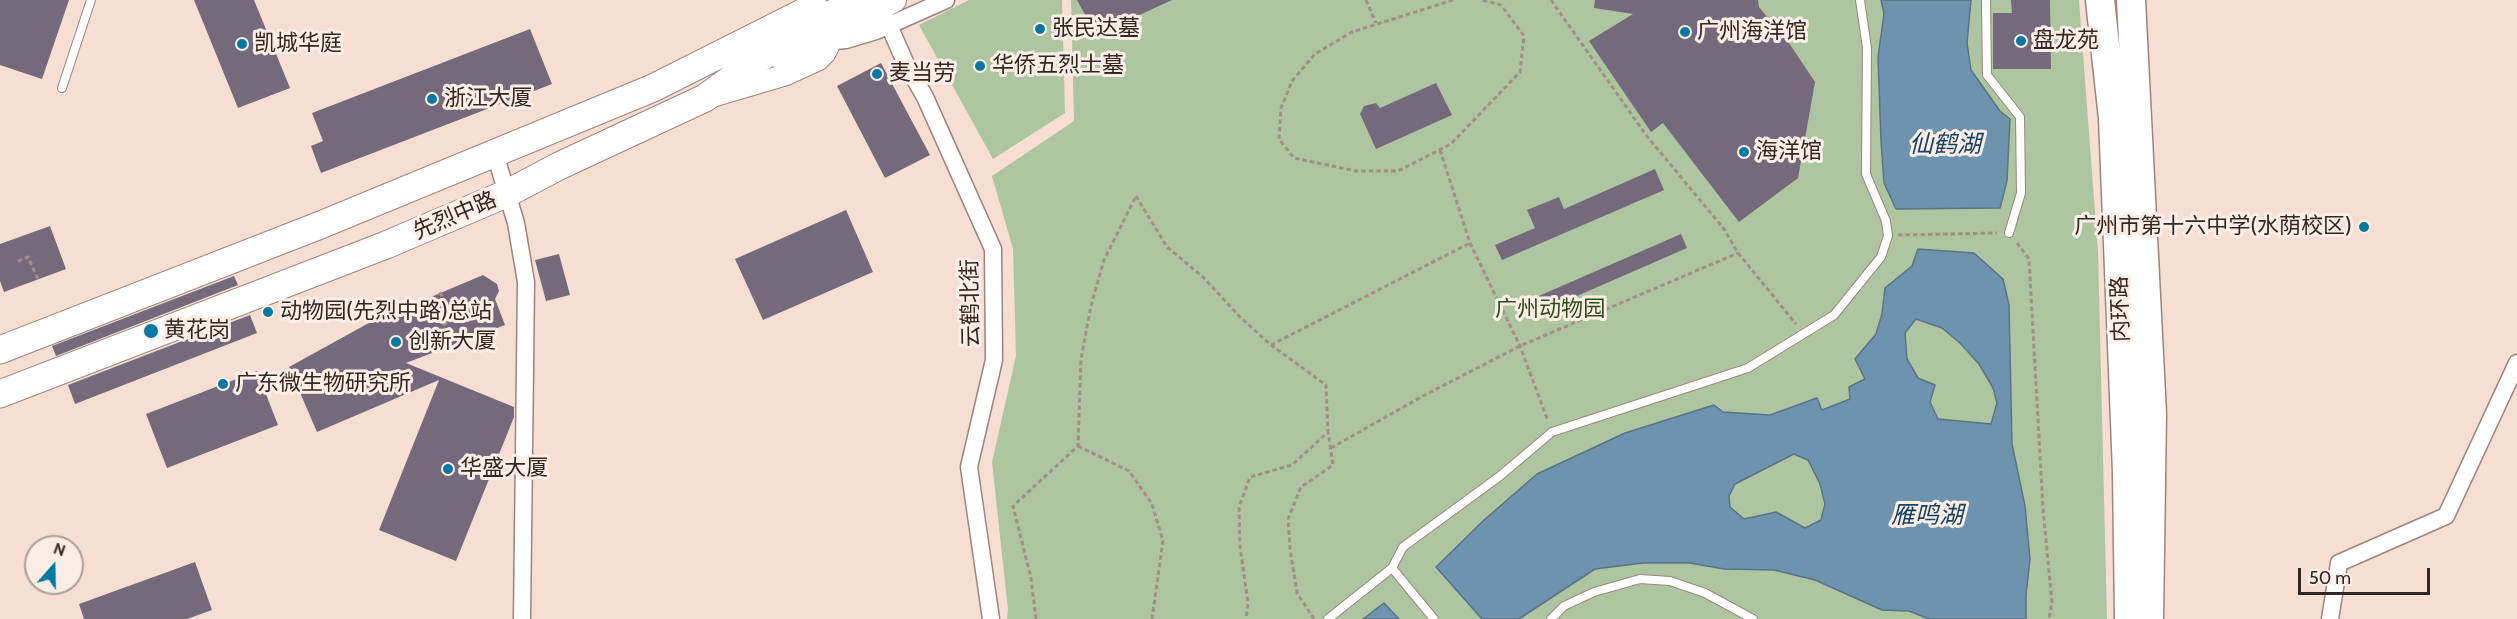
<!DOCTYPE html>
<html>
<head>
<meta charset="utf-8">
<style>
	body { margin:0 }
	#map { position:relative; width:2517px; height:619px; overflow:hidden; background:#f7ded3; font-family:Cabin,sans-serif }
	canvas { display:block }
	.north { position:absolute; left:24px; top:535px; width:60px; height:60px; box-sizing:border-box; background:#fdede7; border:2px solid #ab9e99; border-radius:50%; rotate:20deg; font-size:16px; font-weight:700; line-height:24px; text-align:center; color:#312824 }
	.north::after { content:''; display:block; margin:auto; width:21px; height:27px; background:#0478a1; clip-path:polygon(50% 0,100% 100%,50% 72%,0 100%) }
	.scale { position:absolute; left:2298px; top:568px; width:132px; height:27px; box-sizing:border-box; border:3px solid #312824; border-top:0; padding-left:8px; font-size:18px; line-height:21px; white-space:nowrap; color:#312824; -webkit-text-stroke:4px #fdede7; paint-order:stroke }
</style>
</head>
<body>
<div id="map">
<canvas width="2517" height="619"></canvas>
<div class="north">N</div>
<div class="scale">50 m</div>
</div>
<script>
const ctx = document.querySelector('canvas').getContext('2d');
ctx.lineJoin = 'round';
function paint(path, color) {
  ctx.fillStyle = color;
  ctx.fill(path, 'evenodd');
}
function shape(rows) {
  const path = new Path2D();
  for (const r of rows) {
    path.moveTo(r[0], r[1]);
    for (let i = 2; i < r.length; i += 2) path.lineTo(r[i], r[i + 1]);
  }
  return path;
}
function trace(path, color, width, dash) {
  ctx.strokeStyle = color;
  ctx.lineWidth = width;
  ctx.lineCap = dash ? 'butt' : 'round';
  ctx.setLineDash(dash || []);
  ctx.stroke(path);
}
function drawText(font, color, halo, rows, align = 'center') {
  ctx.font = font + ' Cabin,"Noto Sans SC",sans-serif';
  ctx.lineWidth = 6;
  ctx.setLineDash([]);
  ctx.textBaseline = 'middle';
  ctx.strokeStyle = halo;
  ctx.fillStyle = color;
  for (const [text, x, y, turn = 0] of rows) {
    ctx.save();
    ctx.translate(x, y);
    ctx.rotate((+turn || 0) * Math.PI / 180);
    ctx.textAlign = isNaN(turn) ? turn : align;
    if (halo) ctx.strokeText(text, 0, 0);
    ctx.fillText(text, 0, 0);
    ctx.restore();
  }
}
paint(shape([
	[969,0,1062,0,1065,113,993,159,919,25],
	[1071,0,2079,0,2098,252,2107,619,1007,619,1008,610,992,462,1016,356,1013,249,992,176,1074,121]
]), '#adc6a1');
const water = shape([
	[1881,0,1971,0,1967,43,1971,70,2000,111,2010,119,2007,181,2000,208,1896,209,1884,183,1881,141,1878,57,1884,14,1881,0],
	[1918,249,1974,253,2003,279,2009,305,2012,444,2025,506,2030,559,2026,595,2026,619,1929,619,1909,611,1882,610,1815,580,1774,570,1724,569,1690,563,1643,563,1595,569,1519,619,1482,619,1436,567,1483,521,1537,474,1625,433,1714,405,1723,412,1770,415,1817,398,1822,410,1850,399,1849,387,1865,379,1855,359,1876,334,1882,314,1885,288,1912,266,1918,249],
	[1916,319,1942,328,1960,343,1979,364,1993,388,1997,403,1991,424,1938,419,1930,402,1935,385,1918,378,1907,359,1905,333,1916,319],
	[1794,454,1808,460,1820,484,1825,504,1821,520,1805,528,1776,512,1744,519,1730,507,1729,496,1735,484,1794,454],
	[1384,603,1399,619,1363,619,1384,603]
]);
paint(water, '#6d93af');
trace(water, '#5b7385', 1.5);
paint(shape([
	[0,0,69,0,42,79,0,65],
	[194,0,254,0,290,88,238,108],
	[1077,0,1172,0,1096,35],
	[1595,0,1758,0,1759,7,1768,18,1769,25,1780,40,1785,37,1815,82,1798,178,1739,222,1663,123,1651,132,1589,41,1633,14,1594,8],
	[2011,0,2050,0,2051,69,1993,69,1993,13,2012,13],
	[530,29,552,84,321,173,311,146,323,141,312,113],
	[881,63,930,155,885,178,837,86],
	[1436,83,1452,115,1376,149,1360,114,1364,106,1376,103,1380,108],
	[1655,169,1664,190,1502,260,1495,245,1535,228,1527,210,1559,197,1564,209],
	[846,210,873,272,763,320,735,259],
	[50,226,66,269,4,292,0,281,0,244],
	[1681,234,1687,248,1531,316,1525,302],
	[559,254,570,295,546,301,535,260],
	[483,275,497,284,499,291,495,299,505,325,406,363,514,407,514,417,456,561,379,530,439,380,317,432,289,367,367,324],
	[234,276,238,285,56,356,52,346],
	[250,315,257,333,75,404,68,385],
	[257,371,278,425,167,468,146,414],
	[195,562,212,610,187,619,84,619,79,604]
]), '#75697c');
const service = shape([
	[1986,0,1987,75,2020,117,2021,193,2009,233],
	[62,88,91,0],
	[1392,568,1434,619],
	[1328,619,1392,568,1403,547,1500,476,1552,432,1748,368,1834,315,1881,257,1888,236,1886,221,1866,174,1867,48,1860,0],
	[1551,619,1564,606,1594,592,1640,579,1670,581,1705,593,1753,619]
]);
const minor = shape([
	[881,7,905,62,925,97,993,249,994,360,969,467,991,619],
	[821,42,846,40,876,31,946,0],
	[495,154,516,223,526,282,522,619],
	[2330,619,2339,563,2446,516,2517,363]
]);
const tertiary = shape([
	[714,96,785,75,818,60,825,53,831,41,826,20]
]);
const secondary = shape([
	[782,58,894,0]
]);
const primary = shape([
	[0,350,318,226,653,88,814,7],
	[0,394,386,245,508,193,559,166,705,98,757,60,855,0]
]);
const trunk = shape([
	[2100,0,2113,118,2127,472,2129,619],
	[2131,0,2152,414,2149,619]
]);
trace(service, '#9c857c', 10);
trace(minor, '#9c857c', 19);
trace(tertiary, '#9c857c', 23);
trace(secondary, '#9c857c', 26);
trace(primary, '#9c857c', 29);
trace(trunk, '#9c857c', 31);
trace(shape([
	[1366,0,1376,23],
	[1453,0,1352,32,1315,54,1292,81,1281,108,1279,139,1294,158,1356,171,1398,171,1451,144,1520,72,1524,36,1501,5,1482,0],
	[1551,0,1646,135,1724,229,1738,253,1796,324],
	[1440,150,1470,243,1520,346,1548,421],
	[1136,196,1167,247,1203,277,1241,318,1271,345,1326,385,1328,432,1292,465,1250,477,1239,507,1240,546,1248,603,1246,619],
	[1898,235,1997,233],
	[2017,243,2029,259,2043,509,2052,602,2049,619],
	[18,261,28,257,38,279],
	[440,292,453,320,442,325],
	[1271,345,1470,243],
	[1078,446,1129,471,1152,504,1163,541,1152,619],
	[1331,448,1421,397,1520,346,1738,253],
	[1036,619,1031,578,1013,506,1078,446,1081,359,1091,306,1104,260,1136,196],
	[1314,619,1297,593,1290,549,1288,519,1301,487,1333,465,1328,432]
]), '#a29088', 3, [4.5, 3]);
trace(service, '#fff', 8);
trace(minor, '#fff', 16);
trace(tertiary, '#fff', 21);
trace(secondary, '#fff', 24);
trace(primary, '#fff', 27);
trace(trunk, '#fff', 28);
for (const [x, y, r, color] of [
	[1040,29,6,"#0478a1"],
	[1685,32,6,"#0478a1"],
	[2021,41,6,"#0478a1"],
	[242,44,6,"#0478a1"],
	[980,66,6,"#0478a1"],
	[877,74,6,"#0478a1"],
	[432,99,6,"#0478a1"],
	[1744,152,6,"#0478a1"],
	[2364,227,6,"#0478a1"],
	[268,312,6,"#0478a1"],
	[151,331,8,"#0478a1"],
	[396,342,6,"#0478a1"],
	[223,384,6,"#0478a1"],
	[448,469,6,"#0478a1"]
]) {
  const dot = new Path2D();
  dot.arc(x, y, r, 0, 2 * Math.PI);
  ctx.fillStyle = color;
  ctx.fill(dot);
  trace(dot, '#fdede7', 2);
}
drawText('22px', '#312824', '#fdede7', [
	["张民达墓",1052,29],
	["广州海洋馆",1697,32],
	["盘龙苑",2033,41],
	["凯城华庭",254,44],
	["华侨五烈士墓",992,66],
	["麦当劳",889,74],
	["浙江大厦",444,99],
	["海洋馆",1756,152],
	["广州市第十六中学(水荫校区)",2352,227,"right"],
	["动物园(先烈中路)总站",280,312],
	["黄花岗",164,331],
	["创新大厦",408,342],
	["广东微生物研究所",235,384],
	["华盛大厦",460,469]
], 'left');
drawText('22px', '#312824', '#fdede7', [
	["先烈中路",455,216,-23],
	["云鹤北街",971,303,-91],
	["内环路",2121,309,-92]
]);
drawText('22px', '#2d4f1a', '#fdede7', [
	["广州动物园",1550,310]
]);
drawText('italic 24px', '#144361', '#fdede7', [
	["仙鹤湖",1945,145],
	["雁鸣湖",1927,516]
]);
</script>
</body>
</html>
